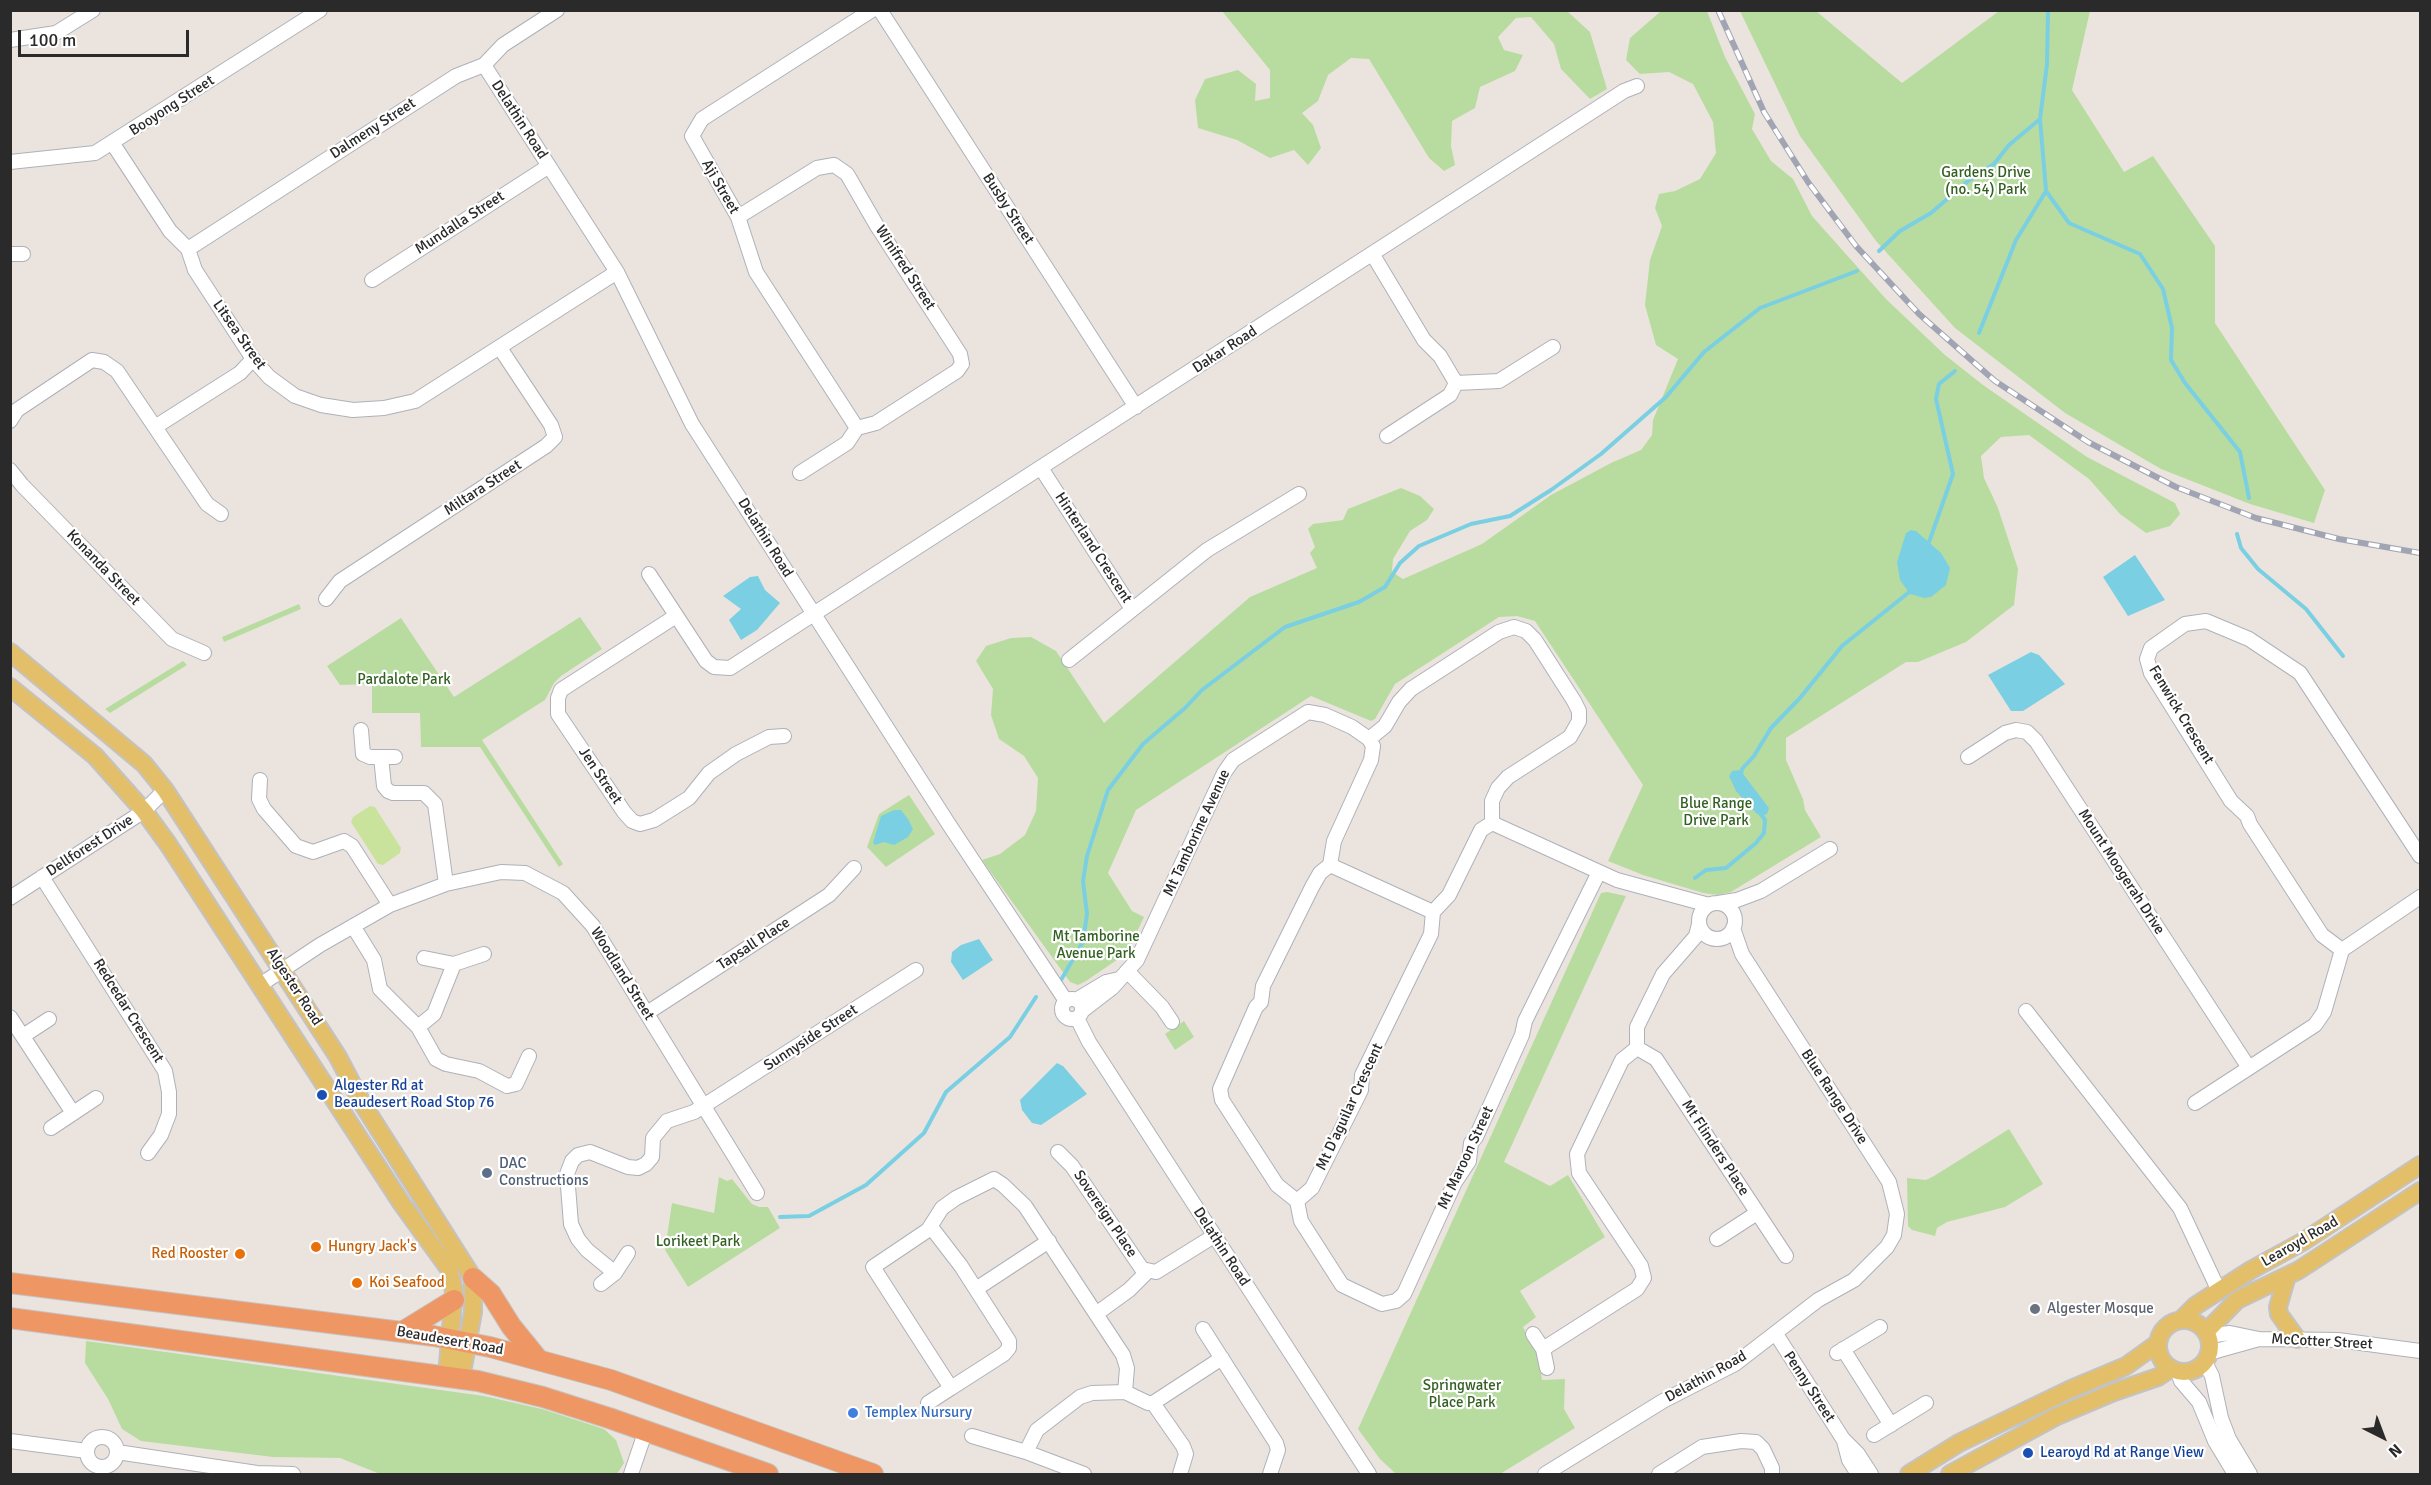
<!DOCTYPE html>
<html>
<head>
<meta charset="utf-8">
<style>
	body { margin:0 }
	#map { position:relative; width:2431px; height:1485px; overflow:hidden; background:#ebe4de; font-family:Signika,sans-serif }
	canvas { display:block }
	.frame { position:absolute; inset:0; border:12px solid #2a2a2a; pointer-events:none }
	.north { position:absolute; left:2353px; top:1407px; width:60px; height:60px; -webkit-text-stroke:4px #fff; paint-order:stroke; rotate:138deg; font-size:16px; font-weight:700; line-height:24px; text-align:center; color:#2a2a2a }
	.north::after { content:''; display:block; margin:auto; width:21px; height:27px; background:#2a2a2a; clip-path:polygon(50% 0,100% 100%,50% 72%,0 100%) }
	.scale { position:absolute; left:18px; top:30px; width:171px; height:27px; box-sizing:border-box; border:3px solid #2a2a2a; border-top:0; padding-left:8px; font-size:18px; line-height:21px; white-space:nowrap; color:#2a2a2a; -webkit-text-stroke:4px #fff; paint-order:stroke }
</style>
</head>
<body>
<div id="map">
<canvas width="2431" height="1485"></canvas>
<div class="frame"></div>
<div class="north">N</div>
<div class="scale">100 m</div>
</div>
<script>
const ctx = document.querySelector('canvas').getContext('2d');
ctx.lineJoin = 'round';
function paint(path, color) {
  ctx.fillStyle = color;
  ctx.fill(path, 'evenodd');
}
function shape(rows) {
  const path = new Path2D();
  for (const r of rows) {
    if (r.length === 3) {
      path.moveTo(r[0] + r[2], r[1]);
      path.arc(r[0], r[1], r[2], 0, 2 * Math.PI);
      continue;
    }
    path.moveTo(r[0], r[1]);
    for (let i = 2; i < r.length; i += 2) path.lineTo(r[i], r[i + 1]);
  }
  return path;
}
function trace(path, color, width, dash) {
  ctx.strokeStyle = color;
  ctx.lineWidth = width;
  ctx.lineCap = dash ? 'butt' : 'round';
  ctx.setLineDash(dash || []);
  ctx.stroke(path);
}
function drawText(font, color, halo, rows, align = 'center') {
  ctx.font = font + ' Signika,sans-serif';
  ctx.lineWidth = 4.5;
  ctx.setLineDash([]);
  ctx.textBaseline = 'middle';
  ctx.strokeStyle = halo;
  ctx.fillStyle = color;
  for (const [text, x, y, turn = 0] of rows) {
    ctx.save();
    ctx.translate(x, y);
    ctx.rotate((+turn || 0) * Math.PI / 180);
    ctx.textAlign = isNaN(turn) ? turn : align;
    if (halo) ctx.strokeText(text, 0, 0);
    ctx.fillText(text, 0, 0);
    ctx.restore();
  }
}
paint(shape([
	[1222,11,1567,11,1590,32,1607,89,1590,99,1561,69,1554,44,1531,17,1516,18,1498,37,1504,50,1523,55,1515,71,1480,87,1475,108,1452,121,1451,146,1455,165,1444,171,1429,158,1369,59,1351,58,1328,75,1318,101,1302,113,1313,125,1321,148,1308,165,1294,150,1270,158,1237,140,1198,128,1195,100,1205,79,1238,70,1256,84,1255,101,1270,98,1270,70],
	[1661,11,1707,11,1725,57,1755,114,1752,129,1771,161,1793,179,1812,216,1886,299,1945,355,1983,385,2087,457,2175,503,2180,514,2170,526,2146,533,2120,514,2089,479,2029,435,2001,437,1981,456,1984,478,1998,508,2018,569,2014,605,1966,642,1918,662,1906,662,1786,738,1786,760,1803,799,1805,810,1821,837,1731,892,1718,895,1703,893,1643,875,1608,861,1643,785,1535,621,1517,616,1499,617,1395,684,1375,719,1371,721,1311,696,1136,810,1108,873,1132,911,1144,917,1127,953,1086,981,1078,985,1070,982,982,860,1000,854,1025,835,1036,811,1038,778,1024,756,999,739,991,715,993,689,976,661,986,646,1011,638,1031,637,1056,651,1104,723,1250,597,1317,568,1310,553,1315,547,1308,529,1313,524,1343,520,1348,509,1401,488,1420,496,1434,509,1427,520,1410,531,1393,559,1392,572,1403,579,1482,544,1551,495,1611,463,1641,450,1652,435,1653,420,1678,359,1656,345,1645,305,1650,260,1662,226,1655,208,1659,194,1675,191,1700,179,1716,153,1713,122,1693,84,1669,72,1640,74,1626,60,1630,38],
	[1740,11,1816,11,1902,83,1999,11,2090,11,2072,90,2124,172,2153,156,2215,246,2215,323,2325,490,2314,523,2250,504,2161,469,2065,413,1955,328,1876,241,1800,136],
	[299,604,301,609,224,642,222,637],
	[580,617,602,649,561,676,554,683,545,700,482,740,563,864,559,867,480,747,421,747,420,713,372,713,372,684,340,685,327,666,401,618,454,697],
	[183,661,187,665,110,713,105,709],
	[909,795,935,834,886,867,867,847,879,814],
	[1607,892,1626,896,1504,1162,1550,1186,1568,1175,1605,1237,1520,1291,1536,1317,1523,1327,1539,1357,1542,1380,1565,1379,1564,1409,1575,1428,1500,1474,1396,1474,1380,1459,1358,1429,1601,893],
	[1184,1021,1194,1037,1175,1050,1165,1034],
	[2009,1129,2043,1184,2005,1207,1947,1222,1937,1228,1935,1236,1912,1230,1908,1226,1907,1178,1926,1180,1934,1176],
	[719,1177,727,1181,732,1179,752,1204,759,1207,768,1207,780,1228,688,1287,665,1250,672,1203,714,1213],
	[86,1341,484,1396,542,1409,604,1429,616,1440,624,1463,617,1474,380,1474,340,1458,273,1457,141,1441,122,1429,108,1399,85,1363]
]), '#b8dc9f');
paint(shape([
	[370,806,375,807,401,848,400,853,383,865,378,864,351,822,353,817]
]), '#c9e39c');
paint(shape([
	[1911,530,1916,531,1941,553,1950,568,1946,585,1931,597,1924,598,1910,594,1900,580,1897,562,1906,533],
	[2135,555,2165,600,2128,616,2103,577],
	[758,576,765,590,780,603,757,630,741,640,729,620,741,609,723,596,750,577],
	[2031,652,2039,655,2065,684,2023,711,2011,711,1988,675],
	[1740,770,1769,808,1767,814,1762,816,1756,813,1736,791,1729,776,1732,771],
	[894,810,901,810,908,819,913,829,908,837,894,845,884,842,875,845,873,843,881,816],
	[979,939,993,960,963,980,951,962,952,952,961,945],
	[1057,1063,1063,1066,1087,1094,1041,1125,1032,1123,1022,1110,1020,1100]
]), '#7acfe3');
trace(shape([
	[2046,191,2069,223,2140,254,2163,289,2172,328,2171,360,2185,383,2240,452,2249,498],
	[1879,251,1900,231,1931,213,1968,181,1994,164,2009,145,2040,119],
	[1979,333,2016,240,2046,191,2040,119,2047,64,2048,10],
	[2237,534,2241,548,2258,569,2306,609,2343,656],
	[1928,545,1953,474,1936,399,1939,384,1955,371],
	[1741,775,1742,769,1754,756,1771,728,1800,698,1842,646,1913,589],
	[1695,878,1706,870,1726,868,1756,843,1764,833,1765,820,1760,813],
	[1061,980,1083,942,1087,914,1083,881,1087,856,1108,790,1143,744,1185,708,1202,690,1285,627,1359,602,1385,587,1400,563,1419,546,1471,524,1510,516,1551,490,1601,454,1666,397,1704,352,1760,308,1857,271],
	[780,1217,809,1216,866,1185,924,1133,946,1092,1010,1037,1036,997]
]), '#7acfe3', 4);
const minor = shape([
	[880,10,1136,407],
	[10,40,56,33,93,10],
	[484,65,617,272,692,424,948,823,1066,1001],
	[113,144,170,231,188,249,195,270,253,359,269,377,295,396,321,405,353,410,384,408,415,401,617,272],
	[10,162,95,153,320,10],
	[738,217,817,168,834,165,847,174,877,226,960,354,962,364,957,371,876,423,857,428],
	[188,249,456,76,484,65,503,45,557,10],
	[10,254,23,254],
	[1373,255,1424,340,1440,356,1456,383,1450,395,1387,436],
	[372,280,549,166],
	[1456,383,1499,381,1553,347],
	[10,421,17,410,92,360,104,362,117,371,207,504,221,514],
	[155,427,240,373,253,359],
	[857,428,756,272,738,217,692,136,702,119,872,10],
	[1041,468,1132,609],
	[10,470,22,485,172,639,204,653],
	[800,473,847,443,857,428],
	[649,574,706,661,714,667,730,668,1624,91,1637,86],
	[326,599,340,581,546,446,555,437,551,425,500,348],
	[676,616,561,690,558,698,558,714,624,812,632,821,640,824,654,820,689,798,709,773,736,754,769,737,784,736],
	[1069,660,1207,550,1299,494],
	[361,730,363,754,370,757,395,757],
	[1369,739,1385,726,1399,702,1411,689,1499,632,1514,627,1526,631,1535,640,1574,701,1579,711,1579,721,1570,737,1508,777,1498,788,1492,801,1492,823,1617,880,1709,905],
	[1369,739,1373,746,1371,760,1334,841,1330,865,1433,912,1449,895,1481,830,1492,823],
	[381,757,384,786,388,791,393,793,424,793,435,804,446,884],
	[1968,757,2005,733,2016,730,2027,732,2036,741,2249,1068],
	[260,780,259,799,264,809,296,846,313,852,344,841,352,846,390,905],
	[1330,865,1320,873,1312,887,1263,986,1261,1002,1256,1007,1220,1089,1222,1100,1277,1185,1297,1201,1312,1188,1361,1090,1362,1075,1431,934,1433,912],
	[42,877,165,1071,169,1092,169,1114,161,1135,148,1153],
	[10,898,144,811,165,790],
	[1718,903,1737,900,1761,891,1830,849],
	[1717,921,18],
	[353,926,374,960,380,989,418,1027,436,1059,446,1064,479,1071,507,1086,516,1084,529,1056],
	[2342,950,2322,935,2250,824,2247,816,2231,801,2151,673,2147,659,2151,648,2185,624,2206,621,2249,639,2300,673,2420,856],
	[424,958,454,964,484,954],
	[1128,972,1162,1007,1172,1022],
	[260,985,320,945,390,905,446,884,501,872,525,873,563,893,593,926,757,1193],
	[1072,1009,10],
	[1076,1000,1106,982,1119,979],
	[1082,1011,1112,988,1137,960,1224,773,1233,760,1308,712,1325,715,1352,727,1369,739],
	[2026,1011,2180,1208,2219,1291],
	[647,1013,829,895,854,868],
	[10,1017,73,1113],
	[1077,1018,1089,1042,1369,1474],
	[418,1027,434,1014,454,964],
	[23,1036,49,1019],
	[1637,1048,1656,1059,1786,1256],
	[2195,1103,2315,1025,2324,1012,2342,950,2420,897],
	[51,1128,96,1098],
	[1058,1152,1072,1166,1142,1269,1156,1272,1214,1236],
	[1297,1201,1301,1221,1342,1285,1382,1304,1396,1301,1404,1294,1455,1182,1469,1161,1471,1143,1476,1137,1522,1035,1525,1021,1599,872],
	[931,1227,961,1266,1009,1341,1009,1348,1004,1354,951,1388,873,1267,928,1230,942,1208,956,1198,994,1179,1003,1185,1025,1206,1096,1314],
	[1717,1239,1757,1213],
	[615,1273,587,1250,578,1239,571,1224,567,1174,572,1161,578,1155,590,1152,628,1167,638,1168,646,1164,652,1157,653,1138,667,1121,694,1112,916,970],
	[601,1284,615,1273,628,1253],
	[976,1289,1049,1241],
	[1203,1329,1276,1443,1278,1450,1270,1474],
	[1533,1334,1543,1349,1547,1368],
	[1776,1334,1843,1439,1858,1454,1871,1474],
	[2208,1336,2230,1333,2259,1339,2338,1340,2420,1351],
	[1543,1349,1637,1289,1644,1278,1641,1266,1579,1173,1577,1154,1622,1060,1637,1048,1637,1027,1663,974,1696,936,1699,924],
	[1843,1349,1891,1425],
	[1837,1353,1880,1327],
	[2209,1353,2259,1339],
	[2205,1362,2212,1376,2221,1418,2229,1439,2250,1474],
	[2178,1372,2181,1381,2199,1402,2215,1441,2235,1474],
	[1125,1392,1127,1368,1123,1355,1096,1314,1129,1290,1147,1272],
	[928,1403,951,1388],
	[1153,1403,1183,1446,1186,1454,1180,1474],
	[1874,1435,1926,1403],
	[972,1436,1026,1452,1084,1474],
	[102,1452,15],
	[10,1441,87,1451],
	[1844,1441,1849,1460,1858,1474],
	[117,1452,257,1473,293,1474],
	[1026,1452,1037,1430,1080,1397,1092,1393,1125,1392,1148,1403,1153,1403,1222,1358],
	[631,1474,646,1430],
	[1545,1474,1663,1401,1735,1364,1818,1300,1854,1280,1887,1247,1894,1235,1897,1214,1889,1182,1742,954,1733,928],
	[1659,1474,1702,1447,1741,1441,1756,1442,1763,1449,1772,1468,1772,1474]
]);
const major = shape([
	[10,652,144,764,165,790,338,1057,362,1103,473,1278,473,1312,461,1378],
	[10,687,95,756,144,811,168,844,402,1204,449,1269,454,1291,447,1376],
	[2287,1276,2278,1307,2279,1314,2297,1339],
	[2184,1346,26],
	[2181,1320,2195,1306,2251,1270,2304,1241,2420,1165],
	[2206,1332,2237,1300,2299,1270,2420,1191],
	[1909,1474,1959,1443,2071,1389,2126,1366,2158,1343],
	[1950,1474,2057,1416,2114,1392,2158,1377,2170,1369]
]);
const highway = shape([
	[473,1278,491,1294,511,1326,537,1358],
	[10,1283,434,1336,490,1347,611,1380,873,1474],
	[10,1318,478,1381,543,1397,609,1418,768,1474],
	[402,1332,454,1300]
]);
trace(minor, '#aeb1b9', 16);
trace(major, '#c3c3c3', 20);
trace(highway, '#c3c3c3', 22);
trace(minor, '#fff', 14);
trace(major, '#e4bf6a', 16);
trace(highway, '#ef9764', 20);
const rail = shape([
	[1718,10,1764,112,1808,182,1856,246,1919,314,1995,381,2088,442,2176,487,2256,518,2339,539,2420,553]
]);
trace(rail, '#a1a5b3', 6);
trace(rail, '#fff', 4, [11]);
for (const [x, y, r, color] of [
	[322,1095,6,"#1a4fb4"],
	[487,1173,6,"#5c6f8a"],
	[316,1247,6,"#e8710a"],
	[240,1254,6,"#e8710a"],
	[357,1283,6,"#e8710a"],
	[2035,1309,6,"#6b7280"],
	[853,1413,6,"#3f7fe0"],
	[2028,1453,6,"#1a4fb4"]
]) {
  const dot = new Path2D();
  dot.arc(x, y, r, 0, 2 * Math.PI);
  ctx.fillStyle = color;
  ctx.fill(dot);
  trace(dot, '#fff', 2);
}
drawText('15px', '#2a2a2a', '#fff', [
	["Booyong Street",172,106,-33],
	["Delathin Road",519,120,57],
	["Dalmeny Street",373,129,-33],
	["Aji Street",720,187,60],
	["Busby Street",1008,209,57],
	["Mundalla Street",460,223,-33],
	["Winifred Street",905,268,57],
	["Litsea Street",239,335,55],
	["Dakar Road",1225,350,-33],
	["Miltara Street",483,488,-33],
	["Delathin Road",765,538,58],
	["Hinterland Crescent",1093,548,57],
	["Konanda Street",103,568,46],
	["Fenwick Crescent",2181,715,59],
	["Jen Street",600,776,56],
	["Mt Tamborine Avenue",1197,833,-65],
	["Dellforest Drive",90,846,-33],
	["Mount Moogerah Drive",2121,872,57],
	["Tapsall Place",754,944,-33],
	["Woodland Street",622,974,58],
	["Algester Road",294,987,57],
	["Redcedar Crescent",128,1011,58],
	["Sunnyside Street",811,1038,-33],
	["Blue Range Drive",1834,1097,57],
	["Mt D'aguilar Crescent",1350,1107,-65],
	["Mt Flinders Place",1715,1148,57],
	["Mt Maroon Street",1466,1158,-65],
	["Sovereign Place",1105,1214,56],
	["Learoyd Road",2300,1242,-30],
	["Delathin Road",1221,1247,57],
	["Beaudesert Road",450,1341,10],
	["McCotter Street",2322,1342,3],
	["Delathin Road",1706,1377,-29],
	["Penny Street",1809,1387,57]
]);
drawText('15px', '#326121', '#fff', [
	["Gardens Drive",1986,173],
	["(no. 54) Park",1986,190],
	["Pardalote Park",404,680],
	["Blue Range",1716,804],
	["Drive Park",1716,821],
	["Mt Tamborine",1096,937],
	["Avenue Park",1096,954],
	["Lorikeet Park",698,1242],
	["Springwater",1462,1386],
	["Place Park",1462,1403]
]);
drawText('15px', '#164399', '#fff', [
	["Algester Rd at",334,1086],
	["Beaudesert Road Stop 76",334,1103],
	["Learoyd Rd at Range View",2040,1453]
], 'left');
drawText('15px', '#4e5e75', '#fff', [
	["DAC",499,1164],
	["Constructions",499,1181]
], 'left');
drawText('15px', '#c56008', '#fff', [
	["Hungry Jack's",328,1247],
	["Red Rooster",228,1254,"right"],
	["Koi Seafood",369,1283]
], 'left');
drawText('15px', '#5b616d', '#fff', [
	["Algester Mosque",2047,1309]
], 'left');
drawText('15px', '#366cbe', '#fff', [
	["Templex Nursury",865,1413]
], 'left');
</script>
</body>
</html>
